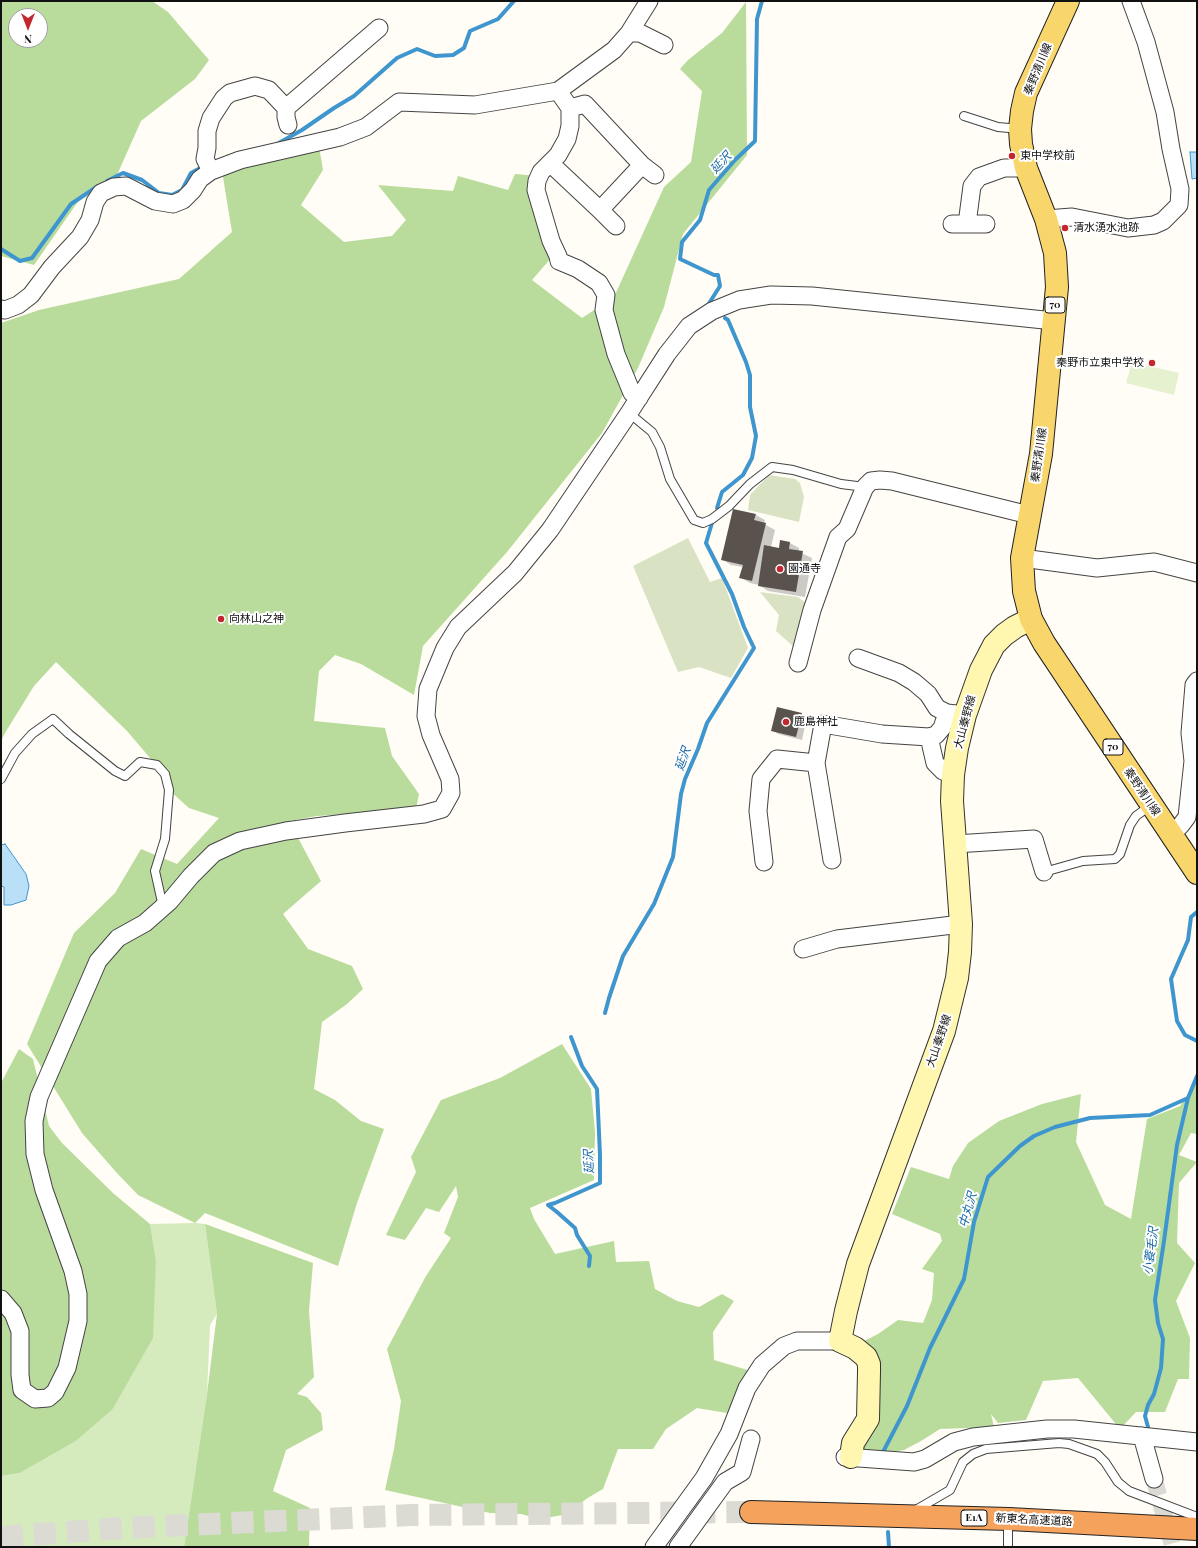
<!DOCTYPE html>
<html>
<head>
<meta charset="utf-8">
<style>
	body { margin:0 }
	#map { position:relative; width:1198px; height:1548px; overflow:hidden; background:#fffdf5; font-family:"Playfair Display",serif }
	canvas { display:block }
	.frame { position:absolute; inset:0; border:2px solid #111; pointer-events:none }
	.north { position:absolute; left:8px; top:8px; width:40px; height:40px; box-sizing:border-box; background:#fff; border:1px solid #a0a0a0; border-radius:50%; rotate:180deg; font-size:11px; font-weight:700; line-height:16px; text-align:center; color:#111 }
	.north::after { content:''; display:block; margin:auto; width:14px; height:18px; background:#c4262e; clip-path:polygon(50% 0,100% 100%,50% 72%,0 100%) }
</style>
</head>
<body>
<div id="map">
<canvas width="1198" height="1548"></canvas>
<div class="frame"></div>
<div class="north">N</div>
</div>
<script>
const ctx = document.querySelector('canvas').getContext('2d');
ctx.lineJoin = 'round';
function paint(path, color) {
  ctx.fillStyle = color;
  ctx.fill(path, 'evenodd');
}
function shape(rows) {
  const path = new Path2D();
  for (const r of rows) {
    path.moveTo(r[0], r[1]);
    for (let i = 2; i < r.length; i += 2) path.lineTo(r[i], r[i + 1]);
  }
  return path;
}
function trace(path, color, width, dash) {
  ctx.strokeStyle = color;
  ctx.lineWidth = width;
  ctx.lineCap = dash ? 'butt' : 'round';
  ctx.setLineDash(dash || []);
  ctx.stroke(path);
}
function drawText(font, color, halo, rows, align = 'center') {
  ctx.font = font + ' "Playfair Display","Noto Sans JP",serif';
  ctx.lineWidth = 4;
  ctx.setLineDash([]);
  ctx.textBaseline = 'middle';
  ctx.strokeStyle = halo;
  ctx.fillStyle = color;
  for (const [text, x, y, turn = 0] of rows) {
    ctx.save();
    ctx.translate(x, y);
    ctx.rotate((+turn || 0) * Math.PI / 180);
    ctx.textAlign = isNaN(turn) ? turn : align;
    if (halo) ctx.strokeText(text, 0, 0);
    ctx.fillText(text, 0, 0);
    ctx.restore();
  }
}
paint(shape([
	[195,1223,205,1224,217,1314,210,1325,207,1394,184,1547,1,1547,1,1476,20,1473,76,1441,112,1410,156,1260,150,1224]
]), '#d5ebbd');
paint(shape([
	[1,1,152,1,168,12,209,60,195,79,141,121,117,175,84,193,34,265,1,256],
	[16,16,40,16,40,40,16,40],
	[746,2,747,155,683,234,664,307,638,368,602,433,507,552,423,646,414,695,361,664,335,655,319,671,314,721,385,728,392,756,419,794,415,814,346,814,317,816,289,821,321,881,283,914,308,949,352,966,363,989,347,1004,322,1022,314,1089,335,1100,361,1121,384,1129,357,1203,338,1266,205,1213,195,1223,138,1195,116,1172,82,1133,27,1044,74,933,115,893,141,849,177,864,219,818,189,808,169,790,168,779,127,731,56,662,34,686,5,733,1,741,1,323,39,310,179,279,232,232,222,171,319,147,323,170,301,205,344,242,392,236,406,220,378,185,453,191,458,176,508,190,515,174,538,176,552,257,532,280,582,318,614,297,664,187,691,162,702,91,680,69,688,60,722,33],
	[562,1044,591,1089,595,1132,594,1180,530,1208,534,1219,555,1254,614,1241,616,1262,649,1261,655,1289,677,1301,699,1307,722,1294,734,1301,713,1332,714,1360,751,1371,733,1414,697,1408,666,1429,653,1449,618,1449,603,1489,586,1499,569,1514,539,1519,521,1514,490,1513,385,1490,394,1449,401,1401,387,1349,426,1276,451,1238,444,1233,458,1197,456,1186,439,1212,426,1208,405,1240,386,1235,416,1172,411,1157,441,1100,500,1078],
	[19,1049,33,1059,49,1126,62,1143,113,1193,150,1224,156,1260,153,1338,112,1410,76,1441,20,1473,1,1476,1,1083],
	[1197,1080,1197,1134,1191,1133,1179,1155,1197,1162,1179,1183,1177,1243,1195,1263,1176,1301,1190,1338,1189,1379,1178,1379,1165,1412,1136,1412,1120,1429,1078,1378,1043,1381,1026,1420,998,1423,991,1414,994,1427,940,1429,921,1441,904,1450,877,1455,856,1453,868,1419,856,1345,878,1334,898,1320,923,1323,932,1300,934,1273,922,1269,942,1241,940,1234,892,1214,911,1167,949,1179,953,1166,968,1143,999,1121,1042,1104,1081,1094,1076,1142,1105,1205,1131,1219,1147,1119,1180,1106],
	[205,1224,313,1263,309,1311,314,1377,297,1394,307,1397,321,1413,323,1430,286,1450,273,1491,310,1508,309,1547,184,1547,207,1394,217,1314]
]), '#b9dc9c');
paint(shape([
	[769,475,795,479,800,483,804,497,799,522,748,510,750,495],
	[688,538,710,582,722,578,748,648,731,678,699,667,678,672,633,566],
	[760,592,798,597,807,604,795,648,776,631,779,615]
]), '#d9e3c4');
paint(shape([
	[1132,362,1179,373,1174,395,1126,383]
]), '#e6f2cf');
const water = shape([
	[1190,152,1197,152,1197,178,1192,179,1190,152],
	[5,844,26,874,29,886,26,900,11,905,4,905,4,887,1,886,1,845,5,844]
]);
paint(water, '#b9e0f7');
trace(water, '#3f96cf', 1);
paint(shape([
	[756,515,765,520,764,524,775,530,771,547,780,549,790,543,799,548,799,552,812,558,805,597,768,591,759,585,750,583,741,578,743,567,731,565,722,559],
	[801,714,807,717,802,740,778,734,772,730]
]), '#0003');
trace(shape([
	[277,144,302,130,334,108,354,96,397,58,417,49,435,56,453,55,464,48,470,31,498,19,514,1],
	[107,181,123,173,142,180,159,193,172,195,182,190,191,173,204,166],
	[1,249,20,261,32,258,71,204,98,186],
	[708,305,720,286,718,275,714,275,680,259,682,242,700,220,709,190,735,160,755,141,757,19,762,1],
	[717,508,722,492,743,475,752,458,756,436,750,407,750,375,746,362,728,320,725,318],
	[1197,912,1191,917,1188,940,1171,979,1177,1021,1185,1035,1197,1041],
	[605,1013,609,998,623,956,654,904,673,857,681,794,685,779,698,749,707,723,754,648,744,627,732,594,706,543,712,523],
	[571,1037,582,1066,597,1089,600,1155,600,1183,555,1203,548,1205,557,1212,575,1228,577,1235,590,1256,589,1266],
	[1148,1427,1145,1416,1148,1405,1154,1394,1161,1368,1163,1339,1158,1323,1155,1300,1164,1241,1177,1145,1188,1098,1197,1076],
	[883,1452,907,1406,930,1348,964,1279,974,1222,988,1177,1020,1146,1034,1136,1055,1127,1090,1118,1150,1115,1188,1098],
	[888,1532,889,1547]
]), '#3f96cf', 4);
paint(shape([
	[733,509,756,514,754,520,766,523,752,581,739,578,743,565,721,560],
	[780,540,790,542,789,549,803,551,796,592,758,586,764,545,779,548],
	[777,707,802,713,796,737,771,731]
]), '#5a524d');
trace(shape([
	[1154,1479,1173,1547]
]), '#dbdad3', 17, [17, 8]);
trace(shape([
	[1,1537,122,1528,412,1515,751,1512]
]), '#dbdad3', 22, [22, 11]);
const lane = shape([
	[964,116,998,127,1020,129],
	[629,413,652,432,660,447,670,479,694,520,703,523,712,519,729,506,750,484,772,467,793,470,841,484,865,487],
	[1,779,15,753,32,734,53,719,69,734,115,771,125,776,140,762,157,765,165,774,169,790,165,839,155,871,163,907],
	[1044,872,1083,861,1115,859,1120,854,1130,825,1136,816,1151,805],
	[914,1511,950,1490,963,1462,973,1454,986,1449,1059,1443,1069,1444,1097,1454,1105,1462,1118,1482,1129,1491,1197,1517],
	[1008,1547,1008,1520]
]);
const street = shape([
	[629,33,640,33,664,45],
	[558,91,570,108,570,126,567,139,558,155,541,172,537,181,536,190,551,241,558,256,559,261,578,269,599,283,606,295,604,310,616,354,632,393,639,398],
	[286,108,286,117,288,125],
	[550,163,600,210,642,165,585,104,570,108],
	[642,165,655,175],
	[211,171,205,159,207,148,207,131,211,118,224,98,230,93,255,86,269,90,286,108,379,28],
	[600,210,616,226],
	[1046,219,1072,217,1128,228,1154,225,1163,221,1179,205,1180,189,1171,149,1165,112,1146,42,1131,1],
	[952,224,986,224],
	[967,224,972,186,979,177,1004,168,1026,168],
	[1,309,5,310,18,305,31,295,52,267,80,237,90,220,95,202,101,193,114,187,126,186,155,201,173,204,183,200,193,190,200,179,211,171,240,160,340,137,366,127,399,102,475,105,558,91,614,50,629,33,649,1],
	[1022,558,1097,568,1154,562,1197,573],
	[858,658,899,673,914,682,928,694,937,708,947,713,965,715],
	[798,663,812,610,838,537,847,529,865,487,871,481,880,480,892,481,1029,515],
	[947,713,942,728,936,735,929,737,935,763,943,771,953,775],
	[1171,835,1181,825,1187,817,1193,761,1190,733,1194,685,1197,681],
	[955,844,1034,839,1044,872],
	[832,860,816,763,823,724,882,734,929,737],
	[764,862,758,811,761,779,777,759,816,763],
	[803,949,837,939,961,924],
	[1,1299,13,1313,20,1331,20,1375,22,1390,35,1399,48,1398,55,1392,67,1368,78,1321,78,1294,73,1271,44,1190,35,1154,34,1121,39,1097,98,961,118,938,145,923,170,901,191,876,214,853,240,841,286,831,345,823,424,814,442,809,451,793,450,779,431,735,426,716,428,689,445,648,458,627,515,573,550,530,629,413,667,354,689,326,712,311,739,300,771,295,812,296,1054,321],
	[1142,1436,1154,1479],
	[845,1457,914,1462,925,1459,954,1442,973,1437,1047,1429,1074,1429,1197,1442],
	[654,1547,704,1478,729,1434,747,1388,762,1365,784,1346,797,1341,840,1341],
	[678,1547,725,1482,742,1472,751,1439]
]);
const secondary = shape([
	[851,1457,853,1443,868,1419,869,1372,869,1364,866,1357,855,1348,840,1341,846,1311,858,1264,944,1031,957,978,960,952,961,924,952,801,953,775,957,748,965,715,981,670,994,645,1004,635,1015,627,1031,619]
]);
const primary = shape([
	[1068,1,1026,93,1022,111,1020,129,1021,144,1026,168,1046,219,1055,253,1057,287,1041,454,1022,558,1024,591,1031,619,1044,643,1197,873]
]);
const highway = shape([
	[751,1512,1009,1519,1197,1529]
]);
trace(lane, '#444', 10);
trace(street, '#444', 19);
trace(secondary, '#333', 24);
trace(primary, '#222', 24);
trace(highway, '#222', 24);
trace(lane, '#fff', 8);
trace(street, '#fff', 17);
trace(secondary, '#fff6b0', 22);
trace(primary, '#f9d66b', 22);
trace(highway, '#f5a25d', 22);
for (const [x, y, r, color] of [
	[1012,156,4,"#c4262e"],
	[1065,228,4,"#c4262e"],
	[1152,363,4,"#c4262e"],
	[780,569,4,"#c4262e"],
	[221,619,4,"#c4262e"],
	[786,722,4,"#c4262e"]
]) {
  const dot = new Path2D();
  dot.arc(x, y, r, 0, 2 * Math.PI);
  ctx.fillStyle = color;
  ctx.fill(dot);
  trace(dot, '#fff', 1.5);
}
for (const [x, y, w] of [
	[1055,305,20],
	[1113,747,20],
	[974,1518,26]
]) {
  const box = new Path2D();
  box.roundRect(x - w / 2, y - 8, w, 16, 3);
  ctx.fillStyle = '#fff';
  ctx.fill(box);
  trace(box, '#111', 1);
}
drawText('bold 10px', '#111', null, [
	["70",1055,305],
	["70",1113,747],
	["E1A",974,1518]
]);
drawText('11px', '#111', '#fff', [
	["秦野清川線",1038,69,-67],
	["秦野清川線",1039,455,-82],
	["大山秦野線",965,722,-75],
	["秦野清川線",1142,792,56],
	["大山秦野線",939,1041,-71],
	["新東名高速道路",1034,1520,3]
]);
drawText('11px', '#111', '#fff', [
	["東中学校前",1020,156],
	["清水湧水池跡",1073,228],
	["秦野市立東中学校",1144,363,"right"],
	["園通寺",788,569],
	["向林山之神",229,619],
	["鹿島神社",794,722]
], 'left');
drawText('italic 12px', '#1768a6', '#fff', [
	["延沢",721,163,-47],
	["延沢",683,759,-70],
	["延沢",589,1162,-92],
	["中丸沢",968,1210,-74],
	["小蓑毛沢",1151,1251,-82]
]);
</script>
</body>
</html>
